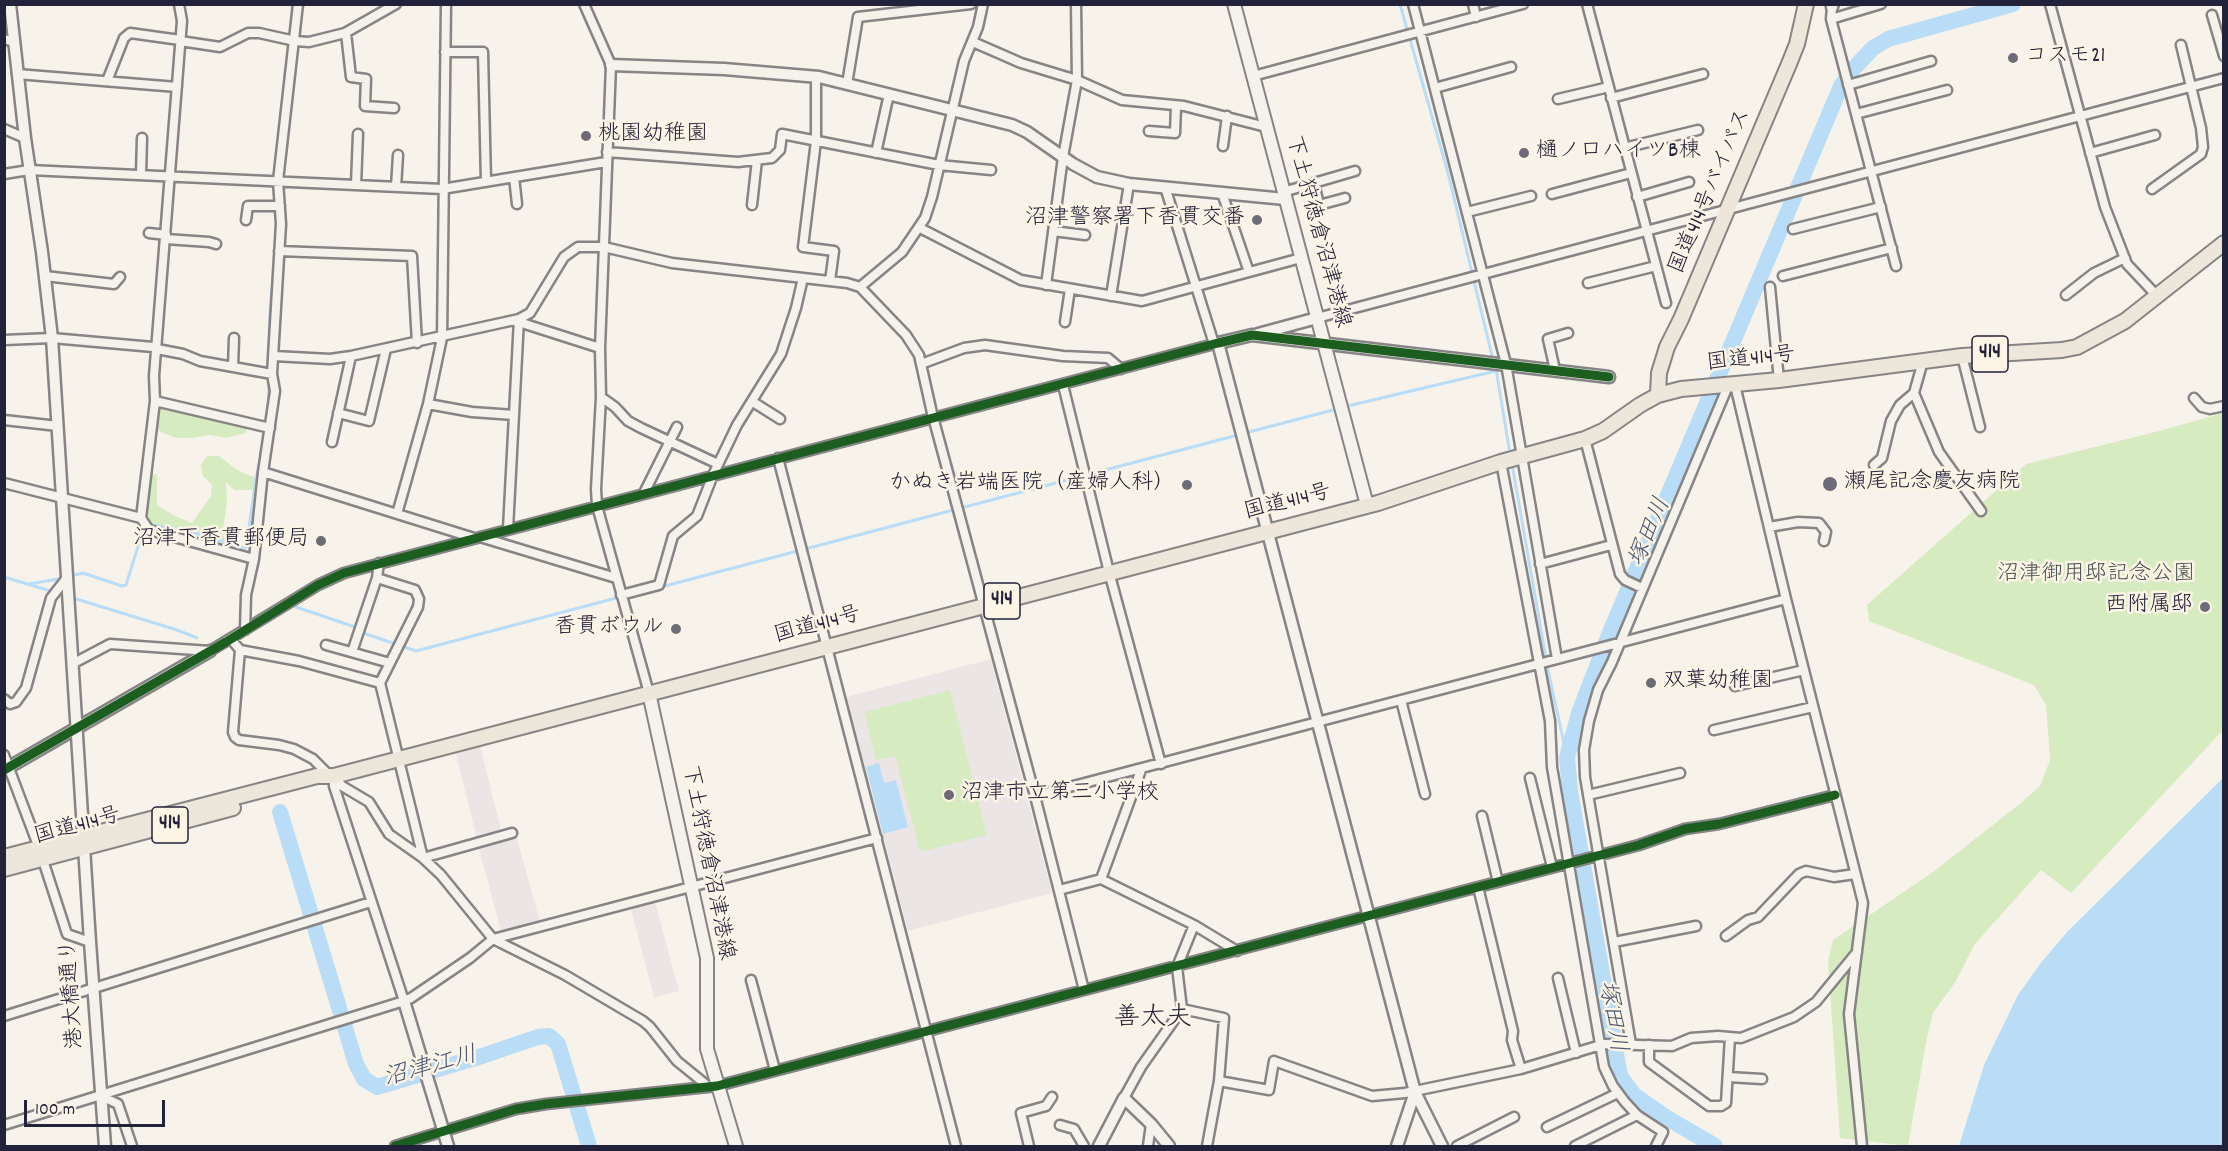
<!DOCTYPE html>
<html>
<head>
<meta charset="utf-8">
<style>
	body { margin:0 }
	#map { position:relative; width:2228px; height:1151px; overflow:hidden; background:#f7f3ea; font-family:Dekko,sans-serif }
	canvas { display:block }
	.frame { position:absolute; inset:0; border:6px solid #22223b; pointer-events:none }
	.scale { position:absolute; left:24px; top:1100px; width:141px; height:27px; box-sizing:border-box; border:3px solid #22223b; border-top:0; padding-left:8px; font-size:18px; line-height:21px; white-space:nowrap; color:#22223b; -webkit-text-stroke:4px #fcf5e5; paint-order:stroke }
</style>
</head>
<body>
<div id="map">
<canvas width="2228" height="1151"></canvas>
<div class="frame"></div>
<div class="scale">100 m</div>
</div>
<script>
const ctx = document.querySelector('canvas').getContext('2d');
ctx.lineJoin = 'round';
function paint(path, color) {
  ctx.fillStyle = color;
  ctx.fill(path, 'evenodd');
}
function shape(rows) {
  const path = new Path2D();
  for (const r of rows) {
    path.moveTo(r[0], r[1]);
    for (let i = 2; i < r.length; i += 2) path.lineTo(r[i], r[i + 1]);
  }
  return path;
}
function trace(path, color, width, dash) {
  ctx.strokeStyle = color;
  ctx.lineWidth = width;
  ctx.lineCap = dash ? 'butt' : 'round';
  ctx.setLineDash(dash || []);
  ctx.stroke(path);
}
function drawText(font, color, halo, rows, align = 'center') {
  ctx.font = font + ' Dekko,"Klee One",sans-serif';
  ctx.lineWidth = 5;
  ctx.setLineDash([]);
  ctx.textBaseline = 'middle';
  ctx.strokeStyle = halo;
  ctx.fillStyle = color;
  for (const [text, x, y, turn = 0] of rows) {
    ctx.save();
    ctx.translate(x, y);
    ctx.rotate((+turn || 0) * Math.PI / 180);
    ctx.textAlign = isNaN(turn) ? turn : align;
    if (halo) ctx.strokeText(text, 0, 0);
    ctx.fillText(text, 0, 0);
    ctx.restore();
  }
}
paint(shape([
	[991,659,1052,893,908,931,846,697],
	[480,745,502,834,477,839,455,751],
	[516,835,540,922,501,931,478,845],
	[655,902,679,991,654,998,631,909]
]), '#ebe6e5');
paint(shape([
	[160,406,249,426,245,433,227,438,210,435,193,438,176,438,159,431,156,418],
	[2223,413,2223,730,2071,893,2041,870,1974,945,1956,981,1933,1013,1926,1042,1908,1146,1840,1138,1828,961,1833,940,1933,872,2021,803,2040,786,2050,760,2046,705,2034,685,1869,621,1867,605,2026,464,2159,431],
	[207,456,219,456,237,470,256,478,254,490,234,490,226,482,227,503,222,534,233,548,153,531,144,518,146,476,157,474,157,505,175,516,192,523,211,496,212,485,203,476,201,465],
	[950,690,987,835,920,852,895,756,876,760,864,712]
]), '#d7ebc1');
paint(shape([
	[879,763,884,783,896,780,908,827,883,834,866,767],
	[2223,778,2223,1146,1959,1146,1984,1065,2018,995,2040,964,2067,932]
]), '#b9ddf7');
trace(shape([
	[1400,4,1448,173,1493,360],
	[282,110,293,4],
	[275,188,277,230],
	[1496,369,1510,454],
	[268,370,270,311,275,254],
	[1343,407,1496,371],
	[268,409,269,380],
	[1245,433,1337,409],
	[1512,464,1548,670,1567,757],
	[147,524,183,530,246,548,256,478,262,454],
	[70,576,83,573,122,586,126,585,144,527],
	[4,577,64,595],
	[29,584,64,578],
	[661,587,1238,435],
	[70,597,177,630,197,638],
	[296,607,358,628,366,634,416,651,620,597]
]), '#b9ddf7', 3);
trace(shape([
	[280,812,356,1064,364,1079,377,1087,482,1056,538,1037,549,1036,558,1044,589,1146],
	[1715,1146,1667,1118,1634,1095,1620,1076,1570,791,1567,757,1579,713,1611,630,1841,86,1854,68,1873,48,1888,39,2013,4]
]), '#b9ddf7', 16);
const minor = shape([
	[179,4,182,21,154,376,155,401,141,518,149,530,254,559],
	[584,4,611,65,600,348,601,397,596,489,597,506,649,693],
	[1413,4,1506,364,1557,659],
	[1473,4,1476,17],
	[1587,4,1666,303],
	[2050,4,2105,207,2127,264,2158,297],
	[1832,7,1831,19,1896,266],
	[2212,15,2224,56],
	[1831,19,1881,4],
	[346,33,351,77,366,79,365,106,394,108],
	[4,39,14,42],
	[180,41,220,47,248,33,259,33,295,41,309,42,345,33,396,4],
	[973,42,1021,63,1077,80,1122,100,1184,106,1266,127],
	[445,52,483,52,486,182],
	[17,74,177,87],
	[816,76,816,141,803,247,834,251,830,281],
	[1253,76,1523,4],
	[107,81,124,38,130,33,180,40],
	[847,84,858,17,971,4],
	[1848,85,1931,61],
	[1435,88,1511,67],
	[1611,98,1703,74],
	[1558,99,1609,87],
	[1856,114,1947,90],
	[4,129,25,138],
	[1149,131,1175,133,1176,106],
	[1223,146,1227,116],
	[1624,148,1698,130],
	[607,152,738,162,772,158,780,150,782,134,939,165,991,170],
	[876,153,889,94],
	[2090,153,2155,135],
	[4,174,29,170,442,189,606,162],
	[141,175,142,138],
	[514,177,517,204],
	[1314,183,1319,205,1345,198],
	[356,185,358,134],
	[396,187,398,155],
	[1165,187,1214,344],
	[2152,189,2201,154,2203,147,2201,128,2181,45],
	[1283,192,1355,171],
	[1222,193,1249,272],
	[1552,194,1631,173],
	[1637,197,1689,182],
	[752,205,757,160],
	[1467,212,1531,196],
	[246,220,248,206,280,206],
	[920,228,1021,280,1142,301,1301,258],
	[1793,229,1881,207],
	[1053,231,1085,235],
	[149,233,166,235],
	[166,239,209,242,216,244],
	[279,251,412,256,417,343],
	[45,276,114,284,120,277],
	[1783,276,1892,248],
	[1588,283,1656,266],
	[1046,285,1063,157,1077,80,1076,4],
	[860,287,902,252,925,218,932,197,964,61,978,27,983,4],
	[1770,287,1779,380],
	[2066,295,2094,273,2125,258],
	[1111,296,1129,184],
	[1317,318,2224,78],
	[519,319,525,324,600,348],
	[1065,322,1070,289],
	[4,340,52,338,153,347,157,349,183,354,200,361,272,374],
	[274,356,330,359,351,356,519,319,530,313,564,257,578,247,604,247,672,263,847,283,860,287,906,335,919,355,932,413,1035,796,1084,990],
	[1962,356,1980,427],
	[1923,361,1914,393,1939,452,1981,511],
	[921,364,964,348,985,345,1063,356,1108,358,1121,369],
	[233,367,234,338],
	[1555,370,1548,339,1568,333],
	[1063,385,1109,572,1161,764],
	[1735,385,1786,599,1863,903,1849,1014,1862,1146],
	[601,397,615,407,628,421,641,428,718,464],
	[2194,398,2202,407,2210,409,2224,406],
	[155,401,270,428],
	[753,402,780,419],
	[428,404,472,412,514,415],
	[338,413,369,421,386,349],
	[4,420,58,426],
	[1585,439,1620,574,1625,580,1642,588],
	[332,442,351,356],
	[778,458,956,1146],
	[1501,462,1550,721,1552,767,1604,1067,1613,1086,1625,1102,1637,1115,1663,1132,1656,1146],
	[1874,465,1882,458,1891,421,1900,405,1914,393],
	[263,472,474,538],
	[4,483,141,518],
	[644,493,677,427],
	[397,514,428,404,442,338,446,4],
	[1769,527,1798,522,1819,523,1826,532,1824,541],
	[508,529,519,319],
	[480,537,616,578],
	[379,563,377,578,415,590,419,599,418,607,380,683,423,858,512,833],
	[1540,564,1611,545],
	[621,595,659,585,673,536,697,516,713,475,737,425,781,354,796,308,803,278],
	[245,630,246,595,254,559,263,472,275,391,272,374,281,224,278,181,298,4],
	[231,639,240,650,233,732,235,737,239,740,279,745,294,749,313,759,327,773,334,776,342,786,369,802,389,834,423,858,441,875,493,939,565,975,643,1021,650,1027,677,1061,709,1087],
	[326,645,390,663],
	[240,650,299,661,380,683],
	[352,652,377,578],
	[72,664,110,644,210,651,318,585,344,573,1218,343],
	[1735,686,1804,670],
	[4,699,10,704,16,702,26,688,51,598,66,579],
	[1401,700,1425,794],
	[1714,730,1813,707],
	[4,755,39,848,67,934,90,942],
	[334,777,334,786,404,1001],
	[1530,778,1552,867],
	[1588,795,1680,773],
	[1035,796,1786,599],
	[1482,816,1498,882],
	[1101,879,1141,770],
	[1478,887,1513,1031,1512,1040,1521,1069],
	[1059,890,1101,879,1194,925,1237,951],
	[1726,936,1748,920,1758,917,1799,874,1806,871,1834,877,1855,874],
	[1614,942,1696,926],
	[1558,978,1576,1053],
	[751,980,775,1070],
	[1182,1009,1224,1018,1219,1081,1207,1146],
	[4,1016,371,902],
	[1631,1044,1585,777,1584,750,1589,721,1598,690,1612,662,1728,386],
	[1649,1045,1649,1062,1709,1106,1721,1106,1726,1103,1730,1037],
	[1728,1077,1762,1079],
	[1219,1081,1269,1090,1274,1061,1372,1096,1405,1093,1521,1069,1604,1044,1672,1046,1691,1038,1718,1036,1741,1038,1794,1017,1816,1002,1857,952],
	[101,1096,118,1104,132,1146],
	[1124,1098,1141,1067,1182,1009,1177,967,1194,925],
	[4,1125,404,1001,411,998,470,958,493,939,877,838],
	[1060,1125,1074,1129,1084,1146],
	[1547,1127,1618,1093],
	[395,1146,516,1109,546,1104,717,1086,1639,845,1685,829,1719,824,1835,795],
	[1029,1146,1021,1113,1046,1106,1052,1097],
	[1148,1146,1151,1124],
	[1457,1146,1514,1117],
	[1575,1146,1637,1115]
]);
const tertiary = shape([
	[10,4,25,138,42,252,52,338,90,942,105,1146],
	[1832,7,1833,4],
	[611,65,724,69,819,77,1012,125,1027,132,1073,164,1097,177,1129,184,1285,199],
	[1258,334,1317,318],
	[4,770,210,651],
	[404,1001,448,1146],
	[1099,1146,1124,1098,1151,1124,1169,1146],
	[1397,1146,1415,1092],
	[1442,1146,1415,1092,1218,343,1252,335,1609,377]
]);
const secondary = shape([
	[1234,4,1367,505],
	[649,693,707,958,707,1049,736,1146]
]);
const trunk = shape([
	[1658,395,1659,373,1667,347,1681,319,1789,64,1797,44,1806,4],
	[4,857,317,776,334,776,1378,503,1501,462,1585,439,1603,431,1640,405,1658,395,1681,389,1779,380,1962,356,2062,350,2077,347,2125,321,2224,243],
	[4,869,233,808]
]);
trace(minor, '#868485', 13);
trace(tertiary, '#868485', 15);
trace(secondary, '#868485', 16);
trace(trunk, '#868485', 18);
trace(minor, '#f5f2ec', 8);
trace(tertiary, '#f5f2ec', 10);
trace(secondary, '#f5f2ec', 12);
trace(trunk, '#ece7da', 14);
trace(shape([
	[4,770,226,642,318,585,344,573,1218,343,1252,335,1609,377],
	[395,1146,516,1109,546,1104,717,1086,1639,845,1685,829,1719,824,1835,795]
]), '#1b5e20', 9);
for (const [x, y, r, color] of [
	[2013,58,6,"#6d6b78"],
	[586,136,6,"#6d6b78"],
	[1524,153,6,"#6d6b78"],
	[1257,220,6,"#6d6b78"],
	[1830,484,8,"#6d6b78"],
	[1187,485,6,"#6d6b78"],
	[321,541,6,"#6d6b78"],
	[2205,607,6,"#6d6b78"],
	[676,629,6,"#6d6b78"],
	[1651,683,6,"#6d6b78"],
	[949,795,6,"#6d6b78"]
]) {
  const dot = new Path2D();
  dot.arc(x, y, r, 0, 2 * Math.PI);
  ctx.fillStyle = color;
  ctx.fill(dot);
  trace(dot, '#fcf5e5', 2);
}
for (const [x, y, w] of [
	[1990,354,36],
	[1002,601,36],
	[170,825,36]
]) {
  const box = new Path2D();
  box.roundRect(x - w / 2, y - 18, w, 36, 4.5);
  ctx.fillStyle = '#fcf5e5';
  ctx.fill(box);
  trace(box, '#22223b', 1.5);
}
drawText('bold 21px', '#22223b', null, [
	["414",1990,354],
	["414",1002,601],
	["414",170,825]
]);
drawText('22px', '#22223b', '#fcf5e5', [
	["コスモ21",2025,58],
	["桃園幼稚園",598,136],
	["樋ノ口ハイツB棟",1536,153],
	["沼津警察署下香貫交番",1245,220,"right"],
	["瀬尾記念慶友病院",1844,484],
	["かぬき岩端医院（産婦人科）",1175,485,"right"],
	["沼津下香貫郵便局",309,541,"right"],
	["西附属邸",2193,607,"right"],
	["香貫ボウル",664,629,"right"],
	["双葉幼稚園",1663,683],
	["沼津市立第三小学校",961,795]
], 'left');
drawText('22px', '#22223b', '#fcf5e5', [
	["国道414号バイパス",1712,192,-67],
	["下土狩徳倉沼津港線",1316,232,75],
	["国道414号",1751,361,-6],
	["国道414号",1288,504,-14],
	["国道414号",818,627,-15],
	["国道414号",78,828,-15],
	["下土狩徳倉沼津港線",706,863,79],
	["港大橋通り",74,994,-94]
]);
drawText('22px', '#485254', '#fcf5e5', [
	["沼津御用邸記念公園",2096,576]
]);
drawText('italic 24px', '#485775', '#fcf5e5', [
	["塚田川",1652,533,-67],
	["塚田川",1610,1017,80],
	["沼津江川",431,1069,-15]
]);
drawText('26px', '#22223b', '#fcf5e5', [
	["善太夫",1153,1020]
]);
</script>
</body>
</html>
